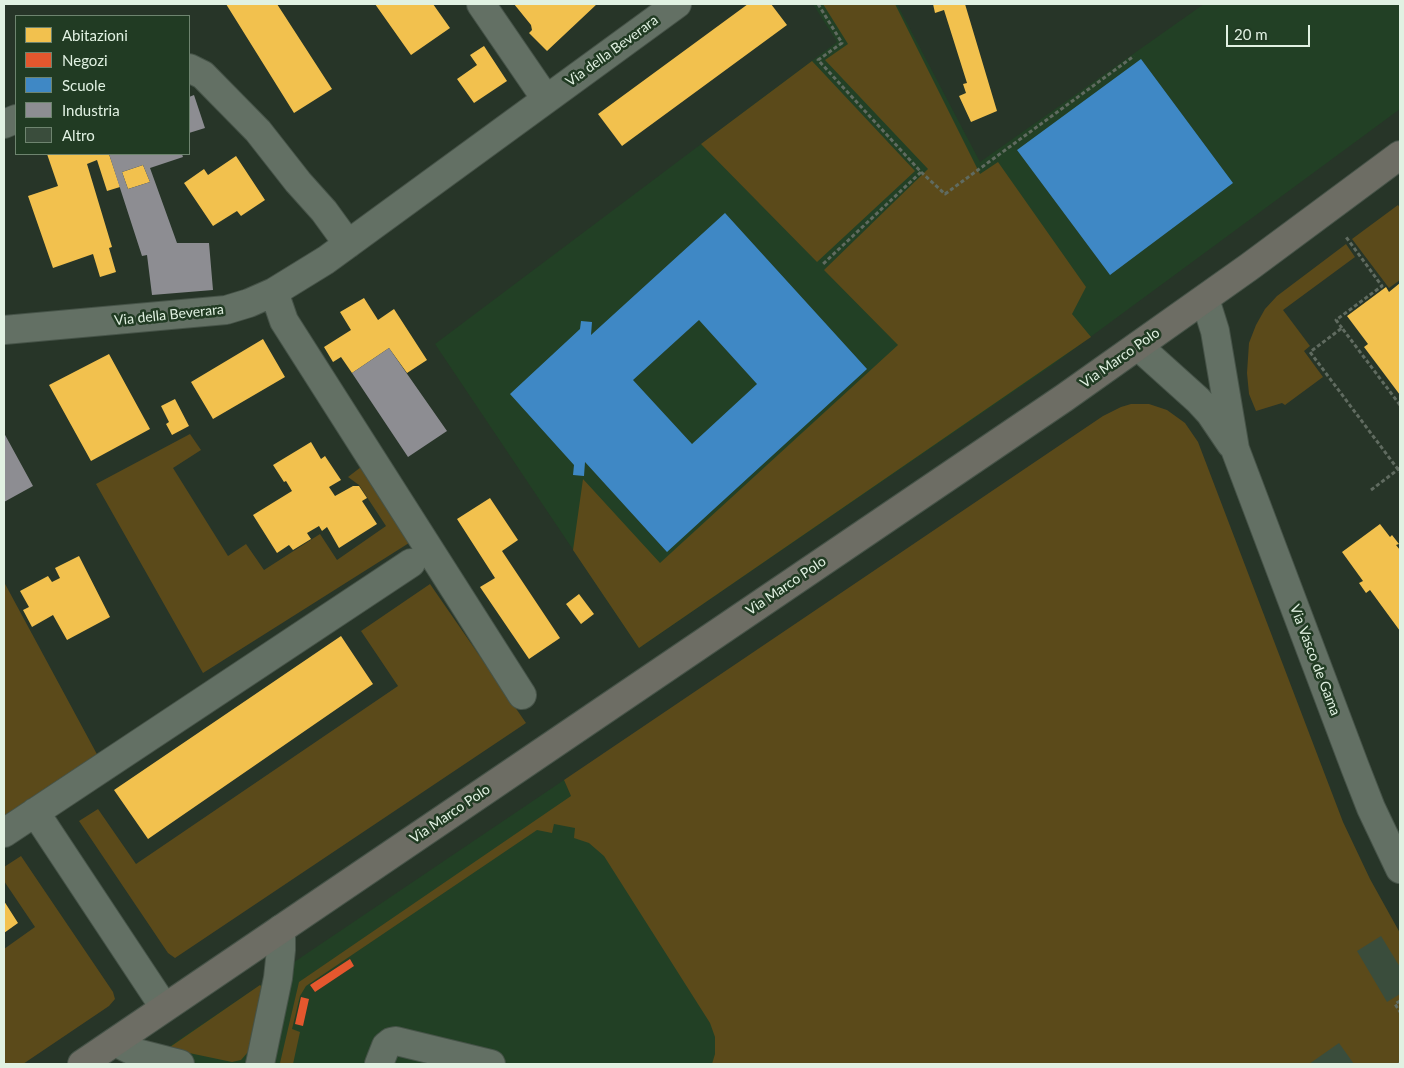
<!DOCTYPE html>
<html>
<head>
<meta charset="utf-8">
<style>
	body { margin:0 }
	#map { position:relative; width:1404px; height:1068px; overflow:hidden; background:#273528; font-family:Lato,sans-serif }
	canvas { display:block }
	.frame { position:absolute; inset:0; border:5px solid #e1f1e2; pointer-events:none }
	.legend { position:absolute; left:15px; top:15px; width:175px; height:140px; box-sizing:border-box; background:#213b23; border:1px solid #6e846f; margin:0; padding:6px 9px; list-style:none; font-size:15px; color:#e1f1e2 }
	.legend li { display:flex; align-items:center; gap:10px; height:25px }
	.legend b { width:25px; border:1px solid #6e846f }
	.scale { position:absolute; left:1226px; top:25px; width:84px; height:22px; box-sizing:border-box; border:2px solid #e1f1e2; border-top:0; padding-left:6px; font-size:15px; line-height:18px; white-space:nowrap; color:#e1f1e2; -webkit-text-stroke:4px #213b23; paint-order:stroke }
</style>
</head>
<body>
<div id="map">
<canvas width="1404" height="1068"></canvas>
<div class="frame"></div>
<ul class="legend">
<li><b style="height:14px;background:#f2c14e"></b>Abitazioni</li>
<li><b style="height:14px;background:#e4572e"></b>Negozi</li>
<li><b style="height:14px;background:#3f88c5"></b>Scuole</li>
<li><b style="height:14px;background:#8d8d92"></b>Industria</li>
<li><b style="height:14px;background:#3a4d3c"></b>Altro</li>
</ul>
<div class="scale">20 m</div>
</div>
<script>
const ctx = document.querySelector('canvas').getContext('2d');
ctx.lineJoin = 'round';
function paint(path, color) {
  ctx.fillStyle = color;
  ctx.fill(path, 'evenodd');
}
function shape(rows) {
  const path = new Path2D();
  for (const r of rows) {
    path.moveTo(r[0], r[1]);
    for (let i = 2; i < r.length; i += 2) path.lineTo(r[i], r[i + 1]);
  }
  return path;
}
function trace(path, color, width, dash) {
  ctx.strokeStyle = color;
  ctx.lineWidth = width;
  ctx.lineCap = dash ? 'butt' : 'round';
  ctx.setLineDash(dash || []);
  ctx.stroke(path);
}
function drawText(font, color, halo, rows, align = 'center') {
  ctx.font = font + ' Lato,sans-serif';
  ctx.lineWidth = 5;
  ctx.setLineDash([]);
  ctx.textBaseline = 'middle';
  ctx.strokeStyle = halo;
  ctx.fillStyle = color;
  for (const [text, x, y, turn = 0] of rows) {
    ctx.save();
    ctx.translate(x, y);
    ctx.rotate((+turn || 0) * Math.PI / 180);
    ctx.textAlign = isNaN(turn) ? turn : align;
    if (halo) ctx.strokeText(text, 0, 0);
    ctx.fillText(text, 0, 0);
    ctx.restore();
  }
}
paint(shape([
	[813,4,897,4,980,162,1204,4,1400,4,1400,109,1051,366,639,648,435,344,837,42],
	[564,780,571,796,744,1064,143,1064]
]), '#224025');
paint(shape([
	[823,4,895,4,980,174,998,162,1086,287,1072,314,1091,337,639,648,573,550,583,479,660,563,898,345,824,270,928,169,825,60,848,44],
	[812,61,915,171,817,262,701,144],
	[1398,205,1400,208,1400,280,1389,288,1352,239],
	[1346,244,1355,257,1283,310,1310,346,1304,351,1323,377,1285,405,1282,403,1256,411,1249,394,1247,373,1249,343,1256,325,1265,309,1277,296],
	[1131,404,1149,404,1167,410,1185,423,1198,442,1343,822,1370,879,1400,933,1400,1064,712,1064,715,1054,715,1037,710,1023,604,856,589,843,574,838,575,828,554,824,552,833,537,830,306,986,300,996,292,1029,300,1032,293,1064,280,1063,299,982,571,796,564,780,1103,416,1121,407],
	[190,434,201,450,173,468,228,556,246,544,264,570,320,534,337,560,386,526,359,485,348,477,361,467,409,543,203,673,96,484],
	[4,582,99,758,4,822],
	[430,584,526,723,175,958,168,953,79,821,98,809,136,864,398,686,361,631],
	[21,856,113,992,115,999,109,1006,23,1064,4,1064,4,949,35,927,4,881,4,867],
	[260,985,262,987,248,1052,241,1060,232,1062,170,1049,170,1047]
]), '#5b4a1a');
paint(shape([
	[226,4,277,4,332,89,294,113],
	[375,4,433,4,450,28,411,55],
	[514,4,597,4,547,51,529,33,532,30,531,25],
	[748,4,771,4,787,25,622,146,598,114],
	[933,4,965,4,997,111,971,122,959,96,966,93,963,84,967,83,944,10,935,13],
	[484,46,507,81,474,103,457,79,477,65,470,55],
	[47,154,109,154,120,187,107,191,97,160,87,164,112,247,109,248,116,272,100,277,93,254,53,268,28,196,58,186],
	[236,156,265,200,241,216,237,211,213,226,184,183,204,169,208,175],
	[143,165,150,182,128,189,122,172],
	[1400,283,1400,395,1364,347,1368,344,1347,316,1386,287,1389,292],
	[364,298,378,320,394,309,427,360,407,373,389,348,352,373,341,357,333,362,324,347,351,330,340,312],
	[263,339,285,377,213,419,191,382],
	[109,354,150,429,91,461,49,385],
	[175,399,189,426,172,435,166,424,169,422,161,406],
	[311,442,321,459,325,456,341,480,329,487,335,496,353,486,359,486,367,498,362,501,377,524,339,548,327,527,322,531,319,526,307,533,311,539,293,550,289,545,277,553,253,515,292,491,286,481,284,482,273,465],
	[490,498,518,540,502,551,560,638,529,659,480,587,495,578,457,519],
	[1380,524,1390,537,1392,535,1399,544,1396,545,1400,550,1400,631,1370,590,1366,593,1359,583,1363,581,1342,552],
	[79,556,110,617,67,640,53,615,32,627,23,610,29,607,20,591,48,576,52,582,60,578,55,568],
	[579,594,594,614,581,624,566,604],
	[341,636,373,684,148,839,114,790],
	[4,901,18,923,4,933]
]), '#f2c14e');
paint(shape([
	[350,959,354,966,315,992,310,985],
	[301,997,309,999,303,1026,295,1024]
]), '#e4572e');
paint(shape([
	[1141,59,1233,183,1110,275,1017,150],
	[725,213,867,369,667,552,585,462,584,476,573,475,574,465,510,394,580,329,581,321,592,322,591,335],
	[699,320,757,384,692,444,633,380]
]), '#3f88c5');
paint(shape([
	[194,95,205,128,189,133,189,97],
	[109,154,182,154,183,157,150,168,177,243,209,243,213,290,152,295,147,255,142,256],
	[143,165,150,182,128,189,122,172],
	[389,348,447,431,408,457,352,373],
	[4,433,33,486,4,502]
]), '#8d8d92');
paint(shape([
	[1381,936,1400,967,1400,994,1387,1002,1357,951],
	[1339,1043,1354,1064,1309,1064]
]), '#3a4d3c');
const minor = shape([
	[481,4,546,99],
	[189,68,203,75,258,131,298,182,324,211,348,244],
	[4,124,16,119],
	[274,292,284,321,522,695],
	[1205,299,1215,331,1235,449,1355,767,1371,808,1400,869],
	[4,330,226,310,249,303,274,292,326,260,677,4],
	[1138,346,1198,400,1210,413,1231,444],
	[35,812,164,1007],
	[4,833,411,563],
	[115,1042,137,1053,180,1064],
	[260,1064,278,978,281,950,281,929],
	[379,1064,386,1046,391,1042,396,1041,491,1064]
]);
const major = shape([
	[82,1064,1064,398,1249,267,1400,155]
]);
trace(minor, '#465348', 30);
trace(major, '#465348', 30);
trace(shape([
	[818,4,842,43,818,60,921,172,823,264],
	[921,172,945,194,1134,56],
	[1342,328,1336,320,1382,286,1346,237],
	[1400,405,1342,328,1310,352,1400,472],
	[1371,490,1400,468],
	[1400,1001,1395,1004,1400,1012],
	[1399,1064,1400,1063]
]), '#606b60', 3, [4, 2.5]);
trace(minor, '#637064', 28);
trace(major, '#6d6d64', 28);
drawText('14px', '#e1f1e2', '#213b23', [
	["Via della Beverara",612,51,-36],
	["Via della Beverara",169,315,-6],
	["Via Marco Polo",1120,358,-35],
	["Via Marco Polo",786,586,-34],
	["Via Vasco de Gama",1315,660,69],
	["Via Marco Polo",450,814,-34]
]);
</script>
</body>
</html>
